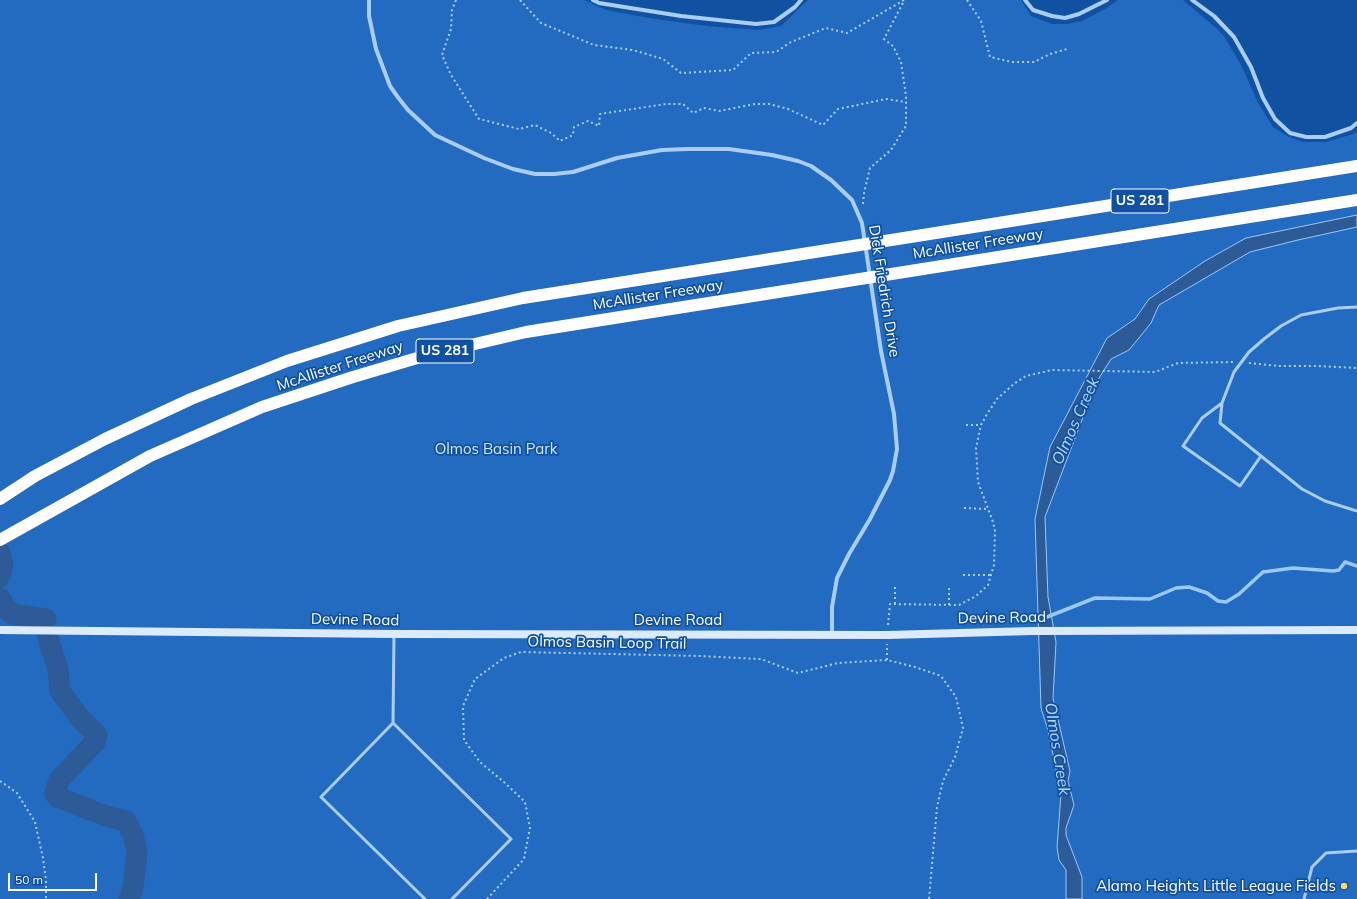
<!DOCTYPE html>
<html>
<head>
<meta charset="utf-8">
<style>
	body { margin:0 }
	#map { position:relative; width:1357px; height:899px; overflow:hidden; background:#1151a2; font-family:Mulish,sans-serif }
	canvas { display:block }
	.scale { position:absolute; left:8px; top:873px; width:89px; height:18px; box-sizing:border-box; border:2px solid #fff; border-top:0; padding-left:5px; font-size:12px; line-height:14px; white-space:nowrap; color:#fff; -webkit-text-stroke:3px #1151a2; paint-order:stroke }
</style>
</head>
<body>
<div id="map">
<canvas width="1357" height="899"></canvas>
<div class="scale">50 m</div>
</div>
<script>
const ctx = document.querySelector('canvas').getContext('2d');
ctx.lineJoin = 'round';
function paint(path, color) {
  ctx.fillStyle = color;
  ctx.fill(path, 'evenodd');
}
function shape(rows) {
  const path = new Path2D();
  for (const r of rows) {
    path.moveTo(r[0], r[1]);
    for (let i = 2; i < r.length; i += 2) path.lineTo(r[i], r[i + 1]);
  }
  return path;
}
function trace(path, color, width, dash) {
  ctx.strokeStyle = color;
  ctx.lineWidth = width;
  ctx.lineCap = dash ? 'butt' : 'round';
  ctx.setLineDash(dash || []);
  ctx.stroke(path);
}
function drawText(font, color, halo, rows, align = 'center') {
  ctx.font = font + ' Mulish,sans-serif';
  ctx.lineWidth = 3.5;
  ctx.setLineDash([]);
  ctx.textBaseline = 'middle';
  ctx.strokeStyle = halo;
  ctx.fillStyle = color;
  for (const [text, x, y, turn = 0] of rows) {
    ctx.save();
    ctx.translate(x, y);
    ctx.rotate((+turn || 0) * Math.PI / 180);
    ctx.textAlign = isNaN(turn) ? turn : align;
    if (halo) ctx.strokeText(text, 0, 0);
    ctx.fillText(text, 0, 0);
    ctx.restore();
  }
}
paint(shape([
	[0,0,584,0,606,10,649,18,706,26,758,30,781,26,808,0,1021,0,1031,16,1052,24,1067,24,1082,21,1107,8,1118,0,1183,0,1216,28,1224,36,1242,67,1258,103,1273,127,1289,137,1303,142,1326,142,1353,134,1357,132,1357,899,0,899]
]), '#236bc1');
const water = shape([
	[1357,215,1357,227,1298,240,1250,252,1159,305,1151,323,1143,333,1129,350,1111,359,1096,383,1045,517,1048,597,1056,642,1053,698,1070,771,1068,781,1074,805,1066,828,1066,835,1082,877,1082,899,1066,899,1066,870,1059,860,1057,847,1061,794,1048,730,1041,708,1035,519,1050,447,1107,338,1135,319,1149,299,1205,261,1246,238,1357,215]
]);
paint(water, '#2d5b97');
trace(water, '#9cc8f9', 1);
trace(shape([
	[1047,617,1095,598,1150,599,1176,588,1189,587,1207,593,1218,601,1226,602,1239,594,1263,572,1293,568,1333,571,1339,570,1345,562,1357,566]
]), '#9cc8f9', 3.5);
trace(shape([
	[0,553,3,565,0,577],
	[0,598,6,608,12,614,46,619],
	[48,638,58,670,60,691,80,718,97,735,95,742,59,780,55,794,59,798,70,802,103,815,126,821,133,835,137,852,133,887,129,899]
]), '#2d5b97', 21);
trace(shape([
	[456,0,452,10,451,29,442,55,451,75,479,119,519,129,535,125,551,133,560,141,573,135,574,127,588,121,599,126,600,114,666,104,683,104,693,113,704,108,719,111,755,104,769,104,788,109,823,125,838,109,886,99,906,102],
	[520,0,541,23,594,45,633,50,663,59,681,73,733,70,751,53,776,52,791,42,826,28,847,33,904,0],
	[967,0,981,21,990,57,1012,62,1034,62,1050,54,1067,49],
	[863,204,864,193,870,168,891,150,906,126,906,96,901,62,893,46,884,39,904,1],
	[1249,363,1278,366,1317,366,1357,368],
	[966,425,981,425],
	[964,508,987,509],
	[963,575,991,575],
	[895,604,895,587],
	[949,605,949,588],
	[888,625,890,604,959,605,976,596,988,585,994,565,995,531,993,522,978,482,976,448,981,425,987,414,997,399,1015,383,1026,376,1052,370,1155,372,1178,363,1233,362],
	[887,660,887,644],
	[0,781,17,793,35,822,43,858,46,880,46,899],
	[487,899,524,859,530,828,525,802,505,783,480,762,464,740,463,706,475,679,504,658,521,652,700,656,761,659,798,673,838,663,887,660,915,667,941,676,956,697,963,728,955,757,943,781,937,807,929,899]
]), '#aacdf6', 2, [2, 3]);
trace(shape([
	[1357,307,1338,308,1301,315,1281,326,1264,339,1249,352,1234,372,1222,403,1220,423,1302,489,1325,501,1357,511],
	[1222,403,1202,418,1183,446,1240,486,1261,456],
	[394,634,393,723,321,797,425,899],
	[393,723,511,839,452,899],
	[1304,899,1312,867,1326,853,1357,851]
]), '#aacdf6', 3);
trace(shape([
	[369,0,369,16,376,49,390,86,397,96,408,110,435,135,484,158,513,169,535,174,554,174,573,172,617,158,662,150,688,149,729,149,772,155,798,161,811,166,831,180,852,200,862,223,881,351,894,414,897,449,893,471,890,480,870,519,849,554,837,578,832,607,832,634],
	[593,0,599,3,681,16,756,24,774,22,795,7,801,0],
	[1025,0,1033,10,1052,16,1065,18,1079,14,1107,0],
	[1192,0,1214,16,1234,37,1251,67,1263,98,1275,119,1290,133,1306,137,1325,137,1351,128,1357,123]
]), '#aacdf6', 4);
trace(shape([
	[0,630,394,634,888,635,1032,631,1357,630]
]), '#dbeafe', 8);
trace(shape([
	[923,235,1357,166],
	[923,269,1357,200]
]), '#fff', 12);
trace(shape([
	[0,499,35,476,105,439,191,399,287,361,398,326,523,298,923,235],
	[0,540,150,456,262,407,353,377,424,356,526,332,923,269]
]), '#fff', 12);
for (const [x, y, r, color] of [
	[1344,886,4,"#ffd56f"]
]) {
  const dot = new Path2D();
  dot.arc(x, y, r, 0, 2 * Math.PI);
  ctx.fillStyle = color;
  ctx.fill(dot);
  trace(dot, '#1151a2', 1.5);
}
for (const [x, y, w] of [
	[1140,201,58],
	[445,351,58]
]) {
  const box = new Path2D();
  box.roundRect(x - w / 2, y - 12, w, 24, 3);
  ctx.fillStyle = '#1151a2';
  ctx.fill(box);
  trace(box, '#fff', 1);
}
drawText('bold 14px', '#fff', null, [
	["US 281",1140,201],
	["US 281",445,351]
]);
drawText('15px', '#fff', '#1151a2', [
	["McAllister Freeway",978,244,-9],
	["Dick Friedrich Drive",884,291,81],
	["McAllister Freeway",658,295,-9],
	["McAllister Freeway",340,366,-18],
	["Devine Road",1002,618,-1],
	["Devine Road",355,620,1],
	["Devine Road",678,620],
	["Olmos Basin Loop Trail",607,643,1]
]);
drawText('15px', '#d4e7fe', '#1151a2', [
	["Olmos Basin Park",496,449]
]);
drawText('15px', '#fff', '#1151a2', [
	["Alamo Heights Little League Fields",1336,886]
], 'right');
drawText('italic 16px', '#b7d7fc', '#1151a2', [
	["Olmos Creek",1076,421,-66],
	["Olmos Creek",1057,749,81]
]);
</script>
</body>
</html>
